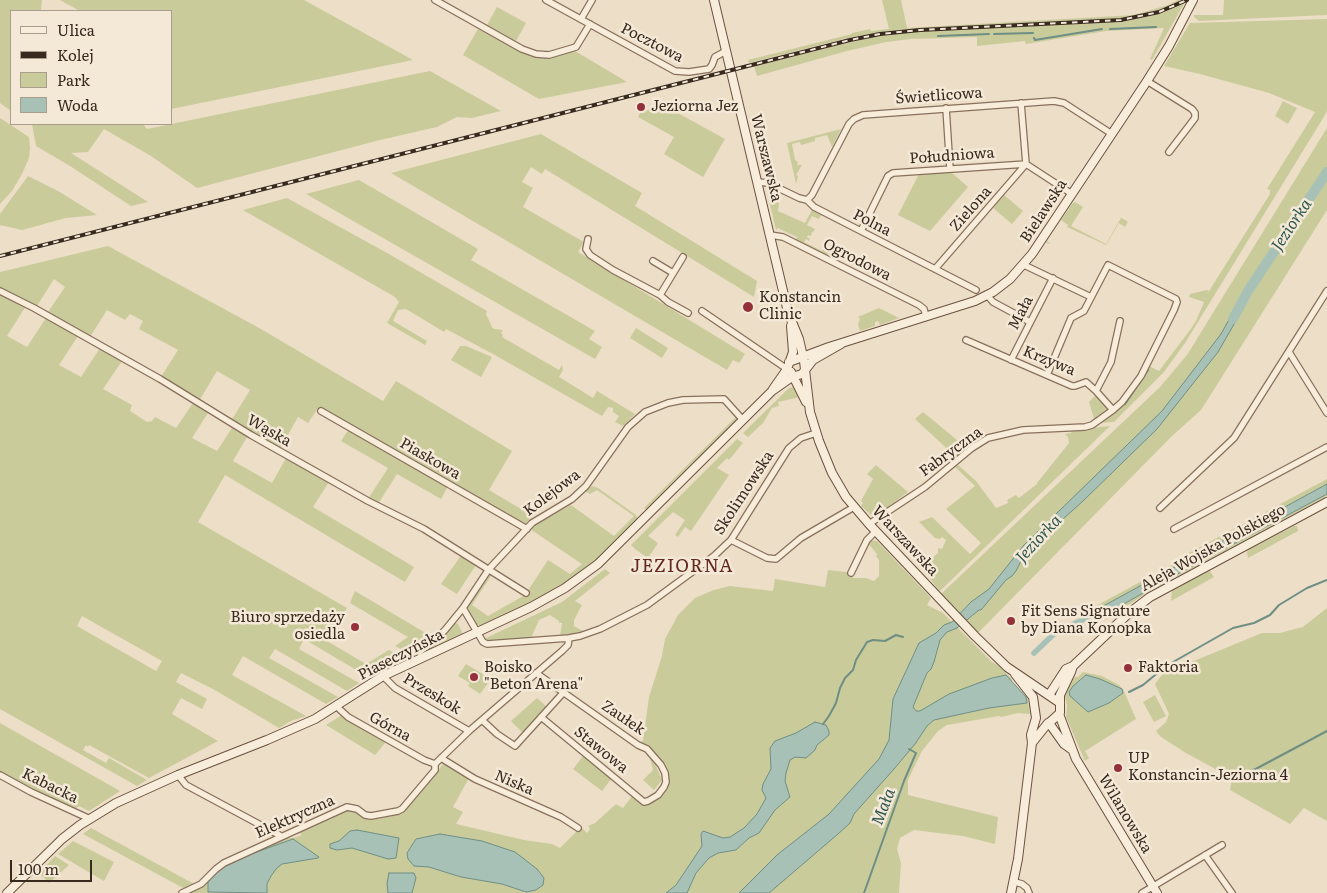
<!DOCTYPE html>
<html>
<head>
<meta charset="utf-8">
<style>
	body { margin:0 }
	#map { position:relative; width:1327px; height:893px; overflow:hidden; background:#eddec7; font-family:Literata,serif }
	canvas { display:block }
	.legend { position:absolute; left:10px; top:10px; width:162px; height:115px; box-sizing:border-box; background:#f4e9d7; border:1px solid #a99d8e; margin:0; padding:6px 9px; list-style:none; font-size:15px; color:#392a20 }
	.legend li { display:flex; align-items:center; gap:10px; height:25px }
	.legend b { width:25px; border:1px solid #a99d8e }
	.scale { position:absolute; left:10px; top:860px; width:82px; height:22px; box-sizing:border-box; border:2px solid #392a20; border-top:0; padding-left:6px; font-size:15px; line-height:18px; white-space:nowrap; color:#392a20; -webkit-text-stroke:4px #f4e9d7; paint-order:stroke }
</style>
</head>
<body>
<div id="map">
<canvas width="1327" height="893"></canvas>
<ul class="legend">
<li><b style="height:6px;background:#f8ecda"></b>Ulica</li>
<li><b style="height:6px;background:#392a20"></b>Kolej</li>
<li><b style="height:14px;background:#cacb9b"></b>Park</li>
<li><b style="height:14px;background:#a8c1b7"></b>Woda</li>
</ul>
<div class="scale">100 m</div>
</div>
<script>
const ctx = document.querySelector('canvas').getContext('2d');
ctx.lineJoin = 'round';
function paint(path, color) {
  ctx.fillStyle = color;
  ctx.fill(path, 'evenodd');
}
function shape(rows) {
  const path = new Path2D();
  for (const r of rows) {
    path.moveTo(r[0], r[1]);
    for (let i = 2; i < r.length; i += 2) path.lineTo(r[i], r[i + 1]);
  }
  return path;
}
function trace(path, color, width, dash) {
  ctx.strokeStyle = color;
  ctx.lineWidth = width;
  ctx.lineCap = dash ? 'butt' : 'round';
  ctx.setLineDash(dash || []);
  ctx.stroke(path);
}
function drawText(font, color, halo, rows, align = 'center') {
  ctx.font = font + ' Literata,serif';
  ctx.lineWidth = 5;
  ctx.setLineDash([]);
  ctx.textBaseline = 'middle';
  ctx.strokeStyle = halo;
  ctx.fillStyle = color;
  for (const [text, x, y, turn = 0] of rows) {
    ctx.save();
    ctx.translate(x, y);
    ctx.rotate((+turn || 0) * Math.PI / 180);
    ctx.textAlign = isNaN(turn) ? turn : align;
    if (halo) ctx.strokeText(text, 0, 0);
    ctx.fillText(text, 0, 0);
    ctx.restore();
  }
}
paint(shape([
	[0,0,42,0,41,11,11,11,11,111,0,103],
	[60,0,304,0,413,60,171,109,171,11,80,11],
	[882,0,901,0,907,28,1134,15,1168,5,1178,0,1184,0,1158,11,1123,18,924,28,887,31,844,39,749,63,748,60,852,34,852,33,870,29,871,31,889,29],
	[1224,0,1327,0,1327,15,1199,21,1194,17,1194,15,1223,15],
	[1185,2,1152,60,1150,59,1164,28,1106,31,1026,44,1025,41,977,46,977,37,911,39,886,42,847,51,757,76,754,66,876,36,924,31,1123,22,1159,14],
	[497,7,526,23,516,41,487,25],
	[1327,19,1327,111,1325,115,1185,343,1172,361,1163,373,1114,422,1099,423,1124,404,1149,366,1159,371,1190,330,1196,321,1204,302,1189,297,1190,294,1207,290,1209,291,1270,194,1270,190,1267,189,1315,112,1269,93,1200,74,1164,66,1190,23],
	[478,29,531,56,545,57,575,51,627,82,539,99,463,55],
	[430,71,501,111,472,118,457,117,437,127,380,140,197,188,151,156,104,129,88,152,71,153,148,202,131,206,70,166,36,146,32,124,143,124,147,129],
	[1283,101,1297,108,1288,124,1275,116],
	[658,102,725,139,703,177,664,154,674,137,638,117,640,113,644,113],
	[0,118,29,137,30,148,29,158,22,174,12,191,0,204],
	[1327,128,1327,210,1208,399,1201,410,1172,436,978,633,941,594,1160,387,1187,355],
	[841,129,832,147,827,135,815,138,815,141,801,145,800,142,792,144,795,160,798,162,797,165,802,165,796,175,798,176,796,184,787,143],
	[541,134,642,193,635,206,757,281,754,297,545,169,542,174,531,167,522,182,533,188,523,207,584,242,578,252,745,354,739,363,733,360,727,370,391,173],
	[951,172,968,187,930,231,898,215,919,174],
	[28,176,58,191,97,215,66,218,22,230,0,225,0,214],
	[359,180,478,249,471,260,595,331,589,339,602,347,595,359,306,194],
	[1004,195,1023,211,1012,224,993,208],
	[287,198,389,254,487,311,486,314,492,327,494,329,503,330,501,333,503,335,502,337,559,370,562,365,563,370,559,377,593,398,597,391,635,414,623,426,615,422,619,416,613,412,613,408,608,407,602,416,493,354,446,329,444,332,406,309,398,310,393,321,427,341,425,345,387,323,399,302,395,297,243,210],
	[769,200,779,203,778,211,805,223,812,210,821,215,819,219,812,216,807,225,815,229,813,232,812,232,811,236,808,235,807,237,810,239,809,241,806,239,804,242,822,251,824,249,829,248,834,239,835,240,827,255,795,241,797,237,788,233,778,228,776,230],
	[1075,202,1083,207,1071,226,1106,244,1121,218,1120,217,1128,222,1125,227,1119,223,1106,245,1067,227,1068,225,1061,220,1047,241,1051,244,1047,243,1046,242,1072,204],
	[108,246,261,329,383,401,396,381,512,451,489,490,533,516,524,525,319,407,308,423,298,417,280,449,231,421,250,390,217,371,199,401,161,377,178,350,139,329,143,321,130,314,125,320,107,310,90,337,48,312,65,287,54,279,37,306,0,288,0,272],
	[0,294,26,306,7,336,27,347,46,318,78,336,59,365,81,377,100,348,122,361,103,389,132,405,130,411,147,422,152,421,155,417,176,428,193,403,208,413,192,438,217,451,232,428,247,437,233,461,272,483,286,458,329,482,313,507,414,567,405,582,225,475,198,522,347,608,327,641,366,664,389,650,401,657,368,677,304,639,299,649,359,683,347,691,275,649,269,658,338,697,326,704,243,656,232,675,306,716,291,721,279,728,213,689,181,673,176,682,207,699,202,709,181,698,172,714,218,741,149,778,89,745,88,747,86,745,83,750,106,763,109,758,147,780,137,786,0,709],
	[82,616,162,661,156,671,77,626],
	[879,308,899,318,880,325,878,321,875,322,875,326,860,331,858,324,860,319,858,317],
	[636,328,668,348,662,358,630,338],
	[460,346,466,346,492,357,481,377,451,360],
	[793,387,795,388,800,397,778,402,779,406,772,408,763,423,748,437,743,433,789,388],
	[1097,394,1108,408,1108,411,1096,420,1094,419,1089,402],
	[923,412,968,449,957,458,915,419],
	[736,417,736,422,647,510,644,508],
	[1110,426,941,590,939,591,927,574,931,559,938,553,938,548,942,549,946,540,942,537,940,539,935,538,919,522,932,517,970,554,981,543,946,509,975,486,955,467,957,464,976,481,996,508,1008,503,1007,500,1016,495,1019,498,1037,484,1037,483,1069,443,1068,437,1065,434,1071,433,1072,430],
	[349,429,448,486,441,499,397,474,378,504,368,499,388,468,341,441],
	[737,439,743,443,729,460,727,458,717,468,729,475,691,531,685,527,678,537,675,535,685,520,673,512,648,536,658,543,648,558,635,549,631,545],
	[876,465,908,492,884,510,876,515,871,515,861,506,863,503,861,501,873,479,867,474],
	[1327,479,1327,484,1096,610,1094,607,1188,556,1187,554],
	[592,486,598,488,636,515,638,519,592,564,567,583,539,600,481,626,475,624,467,610,469,604,491,574,493,575,491,576,472,605,488,616,525,595,548,560,570,574,582,564,530,529,538,523,571,505,614,536,634,516,597,490,590,494,585,491],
	[1327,494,1327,496,1148,592,1106,620,1103,616,1168,579],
	[1294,526,1297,526,1298,531,1248,558,1247,553,1248,550],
	[870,540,877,541,931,598,927,605,943,613,992,662,998,665,1012,679,1011,682,1025,697,1027,695,1030,714,1018,713,1001,717,999,716,947,725,938,731,922,751,908,780,908,795,998,817,995,844,963,836,914,830,900,838,897,849,901,863,899,893,184,893,199,886,223,864,276,841,285,838,293,838,302,835,299,832,345,810,354,810,363,818,372,820,402,814,444,763,469,778,453,807,463,812,456,824,524,840,552,844,560,848,579,829,582,828,587,833,590,829,588,826,595,823,616,804,623,808,633,795,644,804,652,802,664,793,667,787,668,773,651,748,638,743,643,741,649,697,662,656,665,639,678,615,695,598,714,590,730,586,773,591,775,579,825,587,828,570,846,572,852,575,851,577,854,578,866,578,874,581,879,576,879,560,876,556,877,554,868,543],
	[462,554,476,565,457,594,441,584],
	[605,569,610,573,575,601,582,605,574,620,574,626,585,632,560,636,562,623,559,623,559,621,550,615,539,620,531,638,486,641,484,639,562,602],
	[1209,570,1214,577,1171,601,1172,590],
	[355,591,429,635,426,638,430,641,417,650,408,653,395,646,408,637,350,603],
	[1327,608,1327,821,1304,808,1290,824,1230,790,1232,778,1186,753,1161,737,1156,731,1166,722,1169,714,1155,684,1165,671,1188,660,1189,663,1262,633,1280,633,1303,627],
	[454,622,458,624,463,634,413,659,410,657,425,650],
	[466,664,491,679,480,694,468,686,470,683,458,676],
	[1083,672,1102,676,1119,685,1123,689,1136,719,1085,751,1089,758,1085,761,1066,717,1067,706,1065,696,1070,683,1075,677,1078,677],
	[1155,695,1166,716,1154,722,1143,702],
	[537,698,547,707,523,733,511,721],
	[342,715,384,739,385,743,375,755,326,725],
	[0,723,120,791,89,811,79,806,75,809,0,772],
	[584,755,612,778,602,791,573,769],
	[650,758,656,766,662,780,654,790,643,780,653,770],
	[91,828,196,885,185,889,83,834],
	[73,841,114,862,104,881,58,854],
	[55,856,69,865,49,883,39,873]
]), '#cacb9b');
const water = shape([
	[1236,307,1244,307,1218,352,1157,429,1083,501,1033,546,1021,561,1016,571,1012,576,1006,580,981,610,979,610,957,628,947,632,940,640,934,662,931,669,927,673,913,707,916,711,920,711,949,694,992,678,1006,675,1026,697,1027,703,989,708,934,720,927,726,915,744,894,769,854,814,850,823,838,834,769,893,739,893,777,855,829,814,879,759,889,740,893,699,919,643,936,633,944,625,952,622,971,602,989,589,1024,545,1162,411,1221,334,1236,307],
	[1327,484,1327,494,1168,579,1099,618,1096,610,1327,484],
	[1086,675,1100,679,1122,689,1123,693,1109,703,1088,712,1070,696,1069,692,1073,686,1086,675],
	[815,722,826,725,829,731,829,735,817,745,815,750,806,758,795,757,790,760,786,773,785,781,790,797,775,810,759,833,749,838,736,850,718,853,709,858,696,873,687,893,666,893,676,885,702,846,701,834,703,831,723,838,730,837,744,828,757,814,766,798,762,790,763,784,771,769,770,748,775,741,796,733,815,722],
	[357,830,399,838,396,858,388,859,352,848,337,850,330,848,330,844,339,841,350,831,357,830],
	[440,834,482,841,515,852,537,869,544,878,543,885,536,890,526,892,502,884,461,877,429,867,414,866,408,859,407,853,416,839,440,834],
	[293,839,319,857,318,858,282,864,276,869,271,876,267,884,267,893,208,892,208,880,219,869,251,854,293,839],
	[389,873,414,873,416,878,412,893,388,893,387,883,389,873]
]);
paint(water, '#a8c1b7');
trace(water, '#6f8f84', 1);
trace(shape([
	[1110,29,1156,27],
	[994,34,1033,33],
	[938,36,989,34],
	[1034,38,1035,40,1102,29],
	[1125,404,1148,370],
	[1129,692,1143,685,1166,666,1233,628,1254,623,1270,615,1279,605,1307,588,1327,580],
	[823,724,829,716,836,703,840,688,845,678,853,670,856,660,867,642,873,640,885,641,896,635,903,637],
	[1235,780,1327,731],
	[864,893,904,781,916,753,909,749]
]), '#6f8f84', 2);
trace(shape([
	[1034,653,1055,633,1103,610]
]), '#a8c1b7', 5.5);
trace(shape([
	[1233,319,1248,291,1327,172]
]), '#a8c1b7', 10);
const street = shape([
	[435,0,522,49,536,54,549,55,576,47,590,24],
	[546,0,675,71,689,72,709,69,712,65,715,57,726,51],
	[581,19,592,0],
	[1147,81,1192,109,1195,113,1195,118,1169,152],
	[946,108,950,169],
	[758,182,768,183,799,198,807,200,814,207,976,290],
	[807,200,812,195,849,124,854,119,863,115,1054,101,1064,103,1112,134],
	[861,231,888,176,893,173,1026,164,1072,194],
	[770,235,783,237,919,305,924,309,926,316],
	[588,239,586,249,590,255,613,270,660,295,668,302,688,313],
	[653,261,673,273],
	[1024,265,1091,297],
	[935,269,1026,164,1021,103],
	[0,291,34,308,160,379,251,435,368,501,424,529,526,593],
	[660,295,683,257],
	[987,295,993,302,1030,322],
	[702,311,787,369],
	[966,340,1072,386,1075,386,1086,382,1096,391,1113,410],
	[1289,352,1327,413],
	[1011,360,1053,278],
	[1096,391,1111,362,1120,321],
	[321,411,527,529],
	[1160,508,1234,438,1327,291],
	[869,524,925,487,972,448,988,438,1023,430,1085,427,1092,425,1113,410,1122,402,1141,376,1174,310,1177,302,1176,299,1108,265,1084,311,1071,318,1047,375],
	[1174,529,1327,447],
	[731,540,767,558,776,559,801,538,854,507],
	[851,573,867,540,876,531],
	[463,608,483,642,487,644,569,638,580,636,600,629,647,605,714,556,731,540,789,448,801,438,816,433],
	[419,652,433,642,445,630,463,608,489,569,518,538,532,523,572,499,586,486,628,427,645,412,668,403,683,400,724,399,743,420],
	[536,673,638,745,647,749,661,765,665,773,666,782,664,787,658,795,648,801,644,802,541,717],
	[383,676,395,688,469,731],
	[336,706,348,717,424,760,435,764],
	[482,720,497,734,515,746,563,693],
	[441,758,475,779,561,817,578,828],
	[435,764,469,731,562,651,568,645,569,638],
	[0,775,31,792,90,819],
	[178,775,186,785,281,836],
	[1205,855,1232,893],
	[1015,882,1022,884,1027,888,1029,893],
	[182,893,201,884,216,869,224,863,347,807,357,809,365,815,371,816,398,811,402,809,435,770,435,764],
	[1142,893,1222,845]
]);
const secondary = shape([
	[714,0,788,312,799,339,804,361,810,412,819,441,832,473,846,497,869,524,975,636,1007,667,1060,703],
	[789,362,829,347,975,301,993,292,1010,279,1032,254,1147,81,1169,46,1193,0],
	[791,372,806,402],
	[773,389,787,369,793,352,791,326],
	[1049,695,1066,669,1073,666,1129,613,1150,597,1327,502],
	[1059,714,1076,759,1157,893],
	[1049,723,1060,713,1060,695,1071,672,1073,666],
	[1049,723,1064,744,1071,749],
	[1032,743,1048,723],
	[7,893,62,839,80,825,116,803,178,775,267,740,315,719,383,676,531,607,565,588,598,564,772,391,792,377,802,374,813,360,841,344],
	[1011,893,1018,859,1032,743,1031,735,1036,718,1033,697,1015,674]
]);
trace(street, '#88705d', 8);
trace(secondary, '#6a5140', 10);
trace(street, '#f8ecda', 5.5);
trace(secondary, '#f8ecda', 8);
const rail = shape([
	[0,256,850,40,880,34,920,30,1121,20,1159,12,1187,0]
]);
trace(rail, '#392a20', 4);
trace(rail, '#f4e9d7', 2, [5.5]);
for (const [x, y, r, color] of [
	[641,107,5,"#94303a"],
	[748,307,6,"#94303a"],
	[1011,621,5,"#94303a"],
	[355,627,5,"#94303a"],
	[1128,668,5,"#94303a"],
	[474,677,5,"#94303a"],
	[1118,768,5,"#94303a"]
]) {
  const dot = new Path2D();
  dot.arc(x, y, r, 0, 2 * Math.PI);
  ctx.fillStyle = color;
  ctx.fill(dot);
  trace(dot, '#f4e9d7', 2);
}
drawText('15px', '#392a20', '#f4e9d7', [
	["Pocztowa",652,43,27],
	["Świetlicowa",939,96,-4],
	["Południowa",952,156,-4],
	["Warszawska",766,158,76],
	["Zielona",971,209,-49],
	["Bielawska",1044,211,-57],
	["Polna",872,223,27],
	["Ogrodowa",857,260,27],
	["Mała",1021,313,-63],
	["Krzywa",1049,361,22],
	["Wąska",269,431,30],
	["Fabryczna",951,452,-36],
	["Piaskowa",430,459,30],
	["Kolejowa",552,493,-37],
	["Skolimowska",744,493,-57],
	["Warszawska",905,541,47],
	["Aleja Wojska Polskiego",1213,548,-29],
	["Piaseczyńska",401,655,-27],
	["Przeskok",432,694,31],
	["Zaułek",623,718,34],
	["Górna",390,727,29],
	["Stawowa",601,750,39],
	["Niska",514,783,23],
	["Kabacka",50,786,26],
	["Wilanowska",1125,814,59],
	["Elektryczna",295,817,-24]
]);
drawText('15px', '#392a20', '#f4e9d7', [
	["Jeziorna Jez",651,107],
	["Konstancin",759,298],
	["Clinic",759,315],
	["Fit Sens Signature",1021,612],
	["by Diana Konopka",1021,629],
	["Biuro sprzedaży",345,618,"right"],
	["osiedla",345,635,"right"],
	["Boisko",484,668],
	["\"Beton Arena\"",484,685],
	["Faktoria",1138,668],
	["UP",1128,759],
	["Konstancin-Jeziorna 4",1128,776]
], 'left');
drawText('italic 16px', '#305851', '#f4e9d7', [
	["Jeziorka",1292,225,-56],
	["Jeziorka",1039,539,-47],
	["Mała",884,807,-69]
]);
ctx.letterSpacing = '1px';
drawText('18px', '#642921', '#f4e9d7', [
	["JEZIORNA",682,567]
]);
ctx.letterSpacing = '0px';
</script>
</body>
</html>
